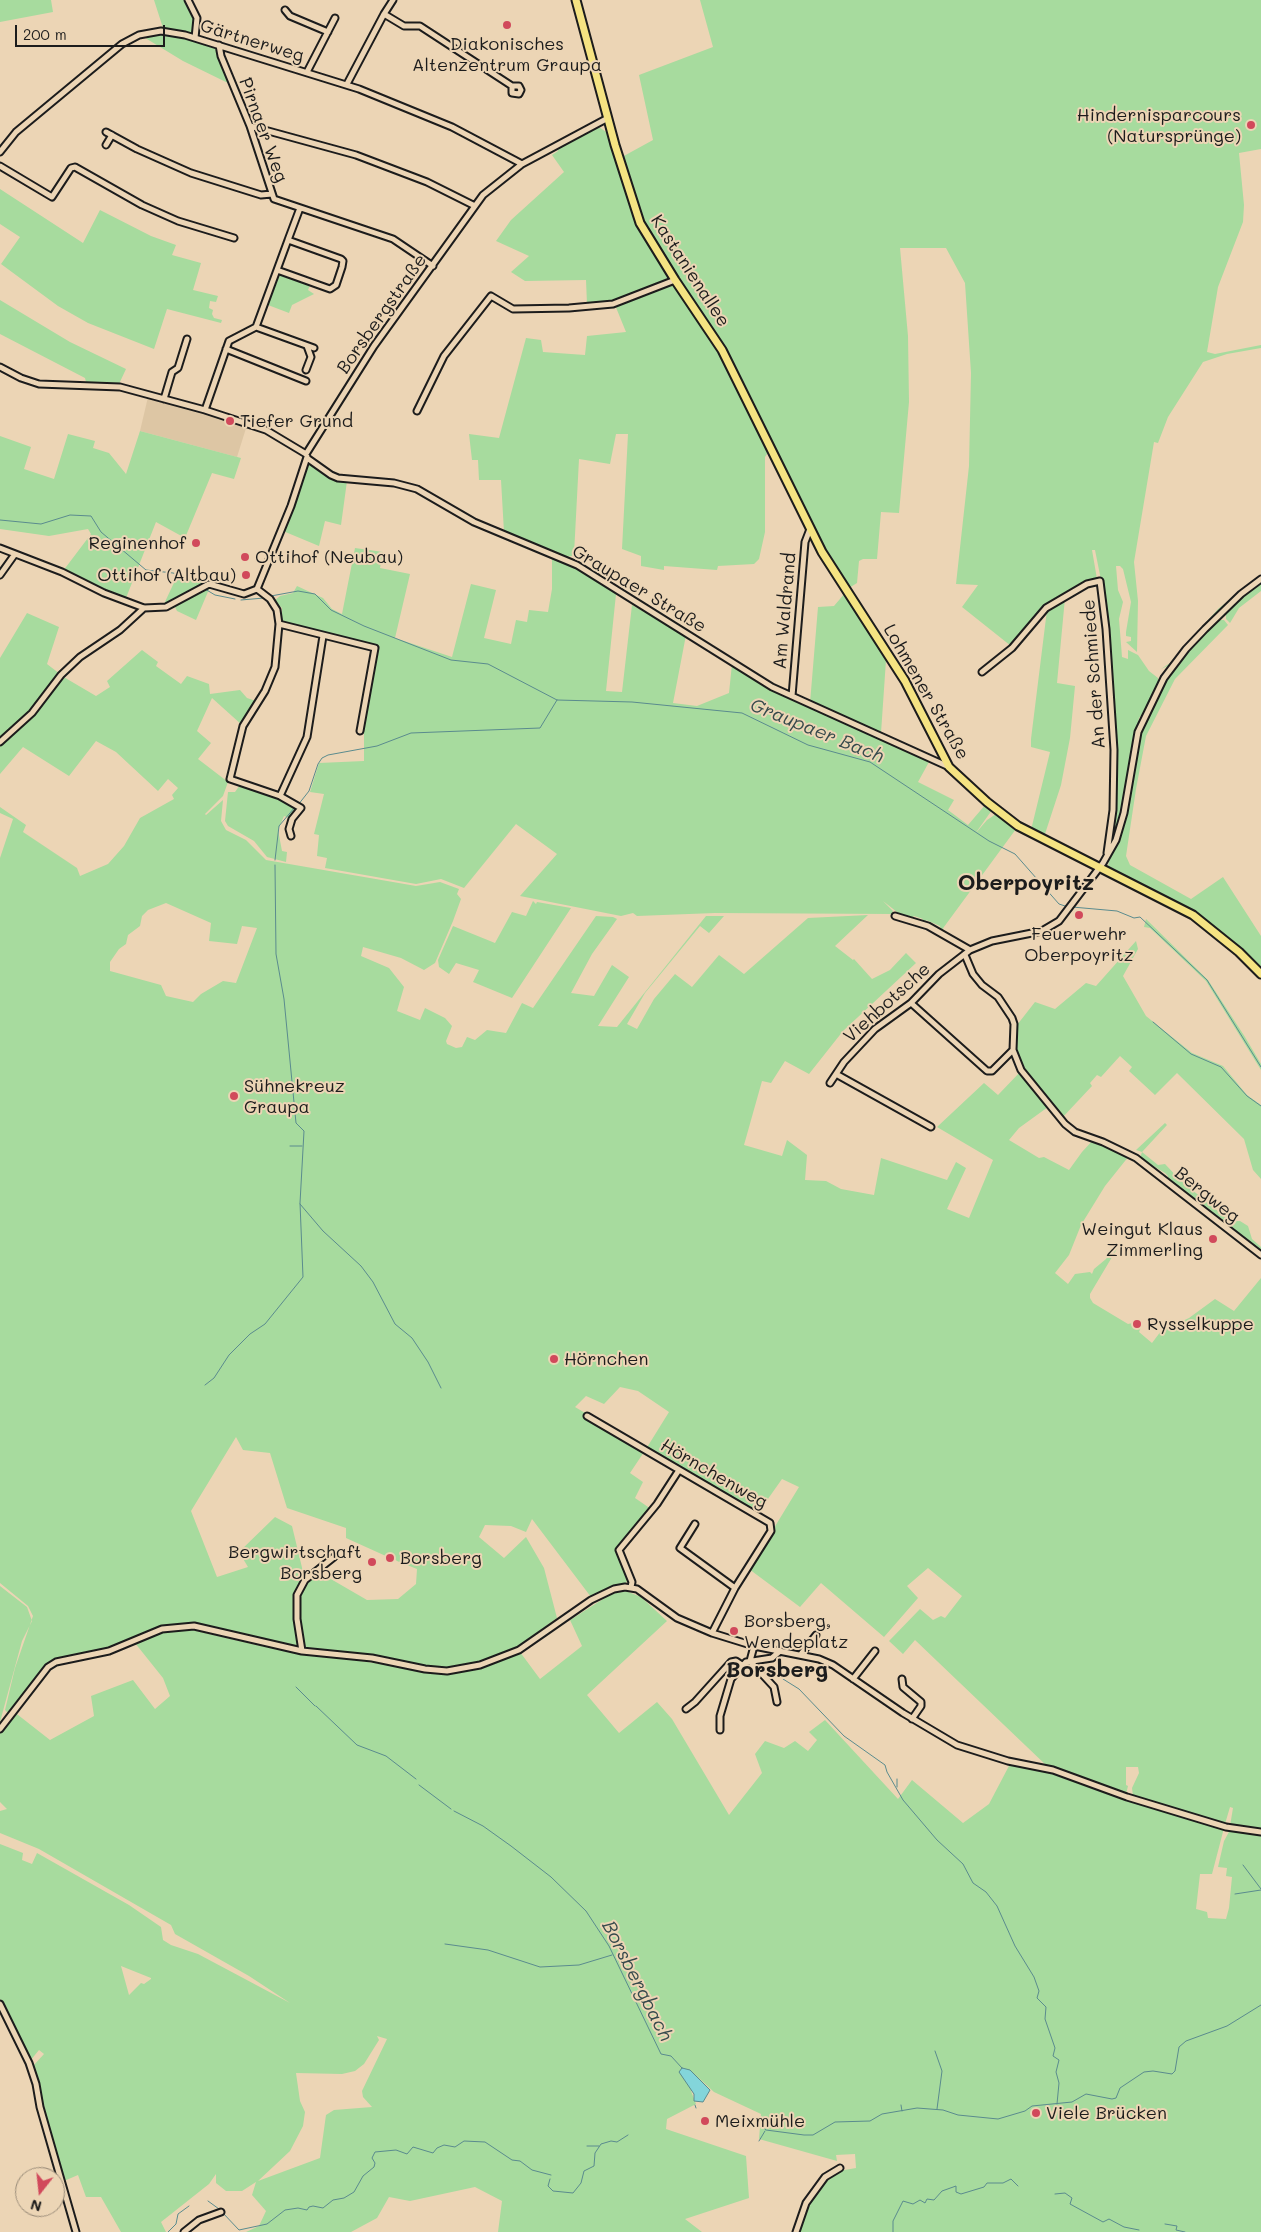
<!DOCTYPE html>
<html>
<head>
<meta charset="utf-8">
<style>
	body { margin:0 }
	#map { position:relative; width:1261px; height:2232px; overflow:hidden; background:#ecd5b5; font-family:Mali,sans-serif }
	canvas { display:block }
	.north { position:absolute; left:15px; top:2167px; width:50px; height:50px; box-sizing:border-box; background:#ecd5b5; border:1px solid #998b78; border-radius:50%; rotate:196deg; font-size:14px; font-weight:700; line-height:20px; text-align:center; color:#1c1c1c }
	.north::after { content:''; display:block; margin:auto; width:18px; height:22px; background:#d1495b; clip-path:polygon(50% 0,100% 100%,50% 72%,0 100%) }
	.scale { position:absolute; left:15px; top:25px; width:150px; height:22px; box-sizing:border-box; border:2px solid #1c1c1c; border-top:0; padding-left:6px; font-size:15px; line-height:18px; white-space:nowrap; color:#1c1c1c; -webkit-text-stroke:4px #ecd5b5; paint-order:stroke }
</style>
</head>
<body>
<div id="map">
<canvas width="1261" height="2232"></canvas>
<div class="north">N</div>
<div class="scale">200 m</div>
</div>
<script>
const ctx = document.querySelector('canvas').getContext('2d');
ctx.lineJoin = 'round';
function paint(path, color) {
  ctx.fillStyle = color;
  ctx.fill(path, 'evenodd');
}
function shape(rows) {
  const path = new Path2D();
  for (const r of rows) {
    path.moveTo(r[0], r[1]);
    for (let i = 2; i < r.length; i += 2) path.lineTo(r[i], r[i + 1]);
  }
  return path;
}
function trace(path, color, width, dash) {
  ctx.strokeStyle = color;
  ctx.lineWidth = width;
  ctx.lineCap = dash ? 'butt' : 'round';
  ctx.setLineDash(dash || []);
  ctx.stroke(path);
}
function drawText(font, color, halo, rows, align = 'center') {
  ctx.font = font + ' Mali,sans-serif';
  ctx.lineWidth = 4;
  ctx.setLineDash([]);
  ctx.textBaseline = 'middle';
  ctx.strokeStyle = halo;
  ctx.fillStyle = color;
  for (const [text, x, y, turn = 0] of rows) {
    ctx.save();
    ctx.translate(x, y);
    ctx.rotate((+turn || 0) * Math.PI / 180);
    ctx.textAlign = isNaN(turn) ? turn : align;
    if (halo) ctx.strokeText(text, 0, 0);
    ctx.fillText(text, 0, 0);
    ctx.restore();
  }
}
paint(shape([
	[148,397,247,425,237,457,140,431]
]), '#ddc6a4');
paint(shape([
	[0,0,51,0,53,12,0,22],
	[154,0,186,0,195,18,194,34,163,28],
	[700,0,1261,0,1261,149,1239,153,1244,205,1243,222,1218,287,1207,352,1215,354,1261,345,1261,348,1227,354,1203,362,1168,417,1158,443,1154,442,1134,562,1138,601,1137,652,1126,642,1131,641,1131,637,1126,636,1126,632,1131,602,1123,569,1120,566,1116,566,1118,590,1123,602,1119,619,1122,657,1128,659,1128,650,1138,655,1149,671,1158,678,1159,684,1147,709,1139,718,1123,813,1110,848,1116,815,1117,795,1115,793,1101,580,1095,550,1092,550,1097,579,1044,607,1011,646,962,607,978,585,956,584,969,466,971,373,965,283,946,248,900,248,908,336,909,402,899,513,881,512,877,559,863,559,859,561,857,583,849,588,825,551,724,349,674,275,642,221,622,157,653,140,639,75,713,47],
	[160,33,174,34,209,44,216,49,230,84,183,61,142,36],
	[599,127,609,134,638,225,672,279,614,302,587,304,586,280,525,281,511,272,529,256,496,241,511,220,564,172,552,155,558,151,557,148],
	[0,189,83,243,100,210,151,236,176,245,172,255,201,263,193,290,218,296,216,302,210,301,209,308,213,310,212,314,214,318,222,320,221,323,167,309,154,349,88,323,58,306,1,264,20,237,0,224],
	[281,275,310,285,308,290,314,294,292,305,289,313,268,305,279,276],
	[674,284,720,351,769,451,765,457,765,532,759,559,754,564,718,566,717,570,664,566,664,570,641,566,641,556,622,549,628,434,616,434,610,464,579,459,574,554,572,556,565,557,504,532,501,480,479,480,478,460,472,460,469,434,499,438,526,338,541,340,543,352,585,355,587,336,626,332,615,305],
	[0,300,70,342,126,369,119,384,86,382,85,378,0,334],
	[140,431,241,458,234,479,212,473,185,538,156,522,126,598,104,591,63,571,91,534,88,529,49,536,0,529,0,436,31,447,24,469,54,479,68,434,95,441,93,448,109,453,126,474],
	[308,463,334,479,347,481,341,525,325,521,319,546,283,531,297,500],
	[355,548,383,552,380,568,410,574,395,638,452,657,471,584,496,590,484,638,511,644,516,620,527,622,529,610,548,612,552,589,552,556,578,568,616,594,606,691,622,692,632,605,686,635,673,703,697,706,729,693,732,664,772,689,809,707,929,762,918,782,954,800,948,810,968,825,986,804,992,810,975,834,987,820,996,814,1016,829,941,931,940,926,926,920,925,924,921,922,923,919,914,916,911,919,902,916,883,901,893,911,892,914,715,913,637,916,633,913,621,916,520,896,557,854,516,824,464,888,441,879,416,884,325,868,327,858,317,856,319,835,314,834,324,794,310,792,319,763,364,761,364,733,361,733,365,704,378,651,373,644,291,626,282,620,282,608,274,601,280,596,293,593,297,586,323,598,332,609,342,614],
	[179,572,191,580,192,577,202,582,202,585,164,604],
	[1261,575,1261,578,1184,649,1170,665,1161,669,1170,663,1218,609],
	[1261,581,1261,591,1239,608,1230,623,1226,619,1226,611],
	[210,587,196,620,177,611,175,607,180,600],
	[845,593,889,658,886,660,881,733,810,703,818,607,834,606],
	[1065,598,1057,683,1075,686,1070,738,1061,785,1044,837,1031,830,1050,752,1031,747,1031,739,1047,610],
	[27,613,59,627,47,664,60,674,30,712,0,740,0,658],
	[1217,620,1224,620,1228,625,1175,679,1146,736,1136,789,1126,856,1130,865,1191,899,1223,877,1261,936,1261,970,1177,903,1108,867,1110,853,1118,840,1139,732,1166,678,1187,651],
	[142,650,158,662,156,666,181,684,187,676,209,684,210,694,240,690,247,698,256,701,242,725,212,698,197,731,211,743,198,759,228,782,223,796,205,814,206,815,223,800,221,821,226,830,246,840,266,860,416,886,440,882,459,889,457,894,461,899,453,921,435,963,424,970,401,958,363,947,361,956,389,968,404,987,397,1011,420,1020,425,1008,445,1018,452,1026,446,1041,447,1044,456,1048,462,1047,467,1037,475,1040,487,1030,506,1033,522,1003,533,1008,596,916,613,917,617,919,592,954,571,993,594,996,612,965,629,977,598,1026,617,1027,706,916,724,916,709,933,700,926,645,993,627,1024,637,1029,654,999,675,974,692,987,719,955,744,974,808,918,868,915,835,946,853,960,854,959,872,979,890,970,906,953,916,963,843,1031,809,1074,785,1061,771,1083,762,1081,744,1145,782,1156,787,1140,807,1155,805,1180,826,1181,841,1189,874,1195,881,1158,947,1180,956,1162,966,1168,947,1209,969,1218,993,1160,937,1127,984,1083,998,1095,1021,1071,1048,1107,1019,1128,1009,1140,1039,1158,1044,1157,1069,1170,1082,1152,1093,1140,1129,1156,1105,1186,1081,1225,1069,1255,1055,1273,1068,1284,1075,1274,1090,1272,1092,1274,1094,1269,1106,1259,1115,1245,1118,1247,1090,1294,1090,1298,1093,1303,1128,1324,1137,1322,1141,1327,1139,1332,1152,1343,1161,1331,1189,1318,1215,1299,1234,1311,1261,1278,1261,1830,1230,1826,1233,1808,1230,1807,1225,1824,1133,1796,1132,1788,1139,1773,1138,1767,1126,1767,1126,1785,1128,1786,1126,1794,1048,1767,915,1640,903,1654,889,1641,920,1609,933,1620,941,1616,945,1618,962,1596,928,1568,907,1586,918,1598,884,1637,821,1583,800,1607,749,1569,799,1487,782,1479,758,1513,646,1449,630,1473,643,1482,635,1498,651,1509,618,1547,629,1578,625,1584,616,1585,591,1597,532,1519,526,1532,511,1526,485,1525,479,1537,504,1558,526,1537,544,1568,557,1618,517,1647,494,1659,447,1669,426,1667,298,1647,191,1623,170,1625,154,1629,109,1648,56,1658,47,1665,8,1713,5,1710,15,1668,33,1616,28,1606,0,1583,0,858,13,819,0,813,0,807,26,825,23,832,77,868,80,876,108,864,124,846,140,818,174,799,172,795,178,788,168,779,158,791,116,752,96,741,69,776,23,747,0,774,0,744,20,728,62,676,96,696,110,687,107,681],
	[166,903,211,923,209,941,237,944,242,926,257,928,236,983,223,981,201,994,193,1002,166,996,161,985,110,971,110,962,119,949,126,944,128,935,140,926,142,916,148,910],
	[620,1387,638,1391,669,1412,646,1449,575,1407,586,1396,604,1404],
	[236,1437,243,1450,270,1453,287,1508,346,1528,346,1538,388,1557,391,1556,397,1561,417,1569,416,1584,398,1599,367,1600,317,1571,305,1580,292,1526,275,1517,239,1552,248,1567,217,1577,191,1511],
	[240,785,277,797,298,808,290,818,284,816,278,830,282,851,287,852,286,862,267,857,254,841,228,826,225,821,228,792,235,792],
	[533,901,536,904,537,902,571,908,512,998,473,982,479,970,456,963,449,974,439,967,438,960,453,926,495,943,512,912,526,916],
	[1146,919,1208,980,1245,1037,1261,1064,1261,1070,1206,981,1150,928,1144,927],
	[1136,941,1138,949,1123,976,1146,1016,1192,1053,1223,1066,1247,1095,1261,1105,1261,1179,1253,1170,1244,1139,1177,1073,1155,1095,1129,1071,1132,1067,1120,1056,1101,1077,1097,1075,1090,1083,1092,1086,1062,1118,1022,1070,1015,1049,1017,1025,1035,1002,1055,1009,1086,983,1096,986],
	[1165,1123,1167,1125,1142,1152,1158,1165,1165,1164,1180,1180,1230,1221,1240,1221,1248,1226,1252,1239,1261,1247,1261,1253,1224,1225,1225,1222,1218,1216,1215,1218,1167,1179,1168,1176,1165,1173,1140,1158,1142,1152,1136,1150],
	[0,1586,27,1607,32,1621,22,1641,0,1722],
	[626,1591,641,1597,667,1621,587,1695,619,1733,657,1702,672,1719,729,1815,762,1773,755,1754,765,1741,784,1748,795,1741,808,1751,817,1740,809,1732,825,1720,898,1799,912,1780,963,1823,989,1804,1010,1764,1039,1768,1224,1828,1212,1874,1200,1874,1196,1909,1207,1912,1208,1918,1226,1919,1229,1908,1232,1877,1226,1876,1227,1868,1218,1867,1224,1841,1230,1830,1261,1834,1261,2232,798,2232,805,2209,827,2179,839,2171,856,2168,855,2154,836,2155,837,2161,759,2139,761,2114,714,2092,690,2070,691,2091,696,2104,667,2119,666,2129,746,2156,749,2198,685,2219,702,2232,498,2232,502,2201,475,2187,410,2201,389,2197,377,2218,351,2232,246,2232,259,2226,266,2211,252,2195,256,2182,242,2191,226,2191,216,2183,216,2174,209,2184,161,2222,166,2232,121,2232,101,2197,86,2197,78,2175,64,2181,33,2066,44,2054,39,2050,30,2061,0,1999,0,1844,23,1853,22,1860,32,1864,37,1853,129,1905,161,1927,163,1940,171,1945,198,1954,290,2003,249,1976,175,1934,171,1925,39,1849,0,1833,0,1811,7,1809,0,1802,0,1729,13,1711,50,1740,94,1716,91,1696,133,1680,155,1709,170,1696,163,1678,135,1643,169,1630,188,1629,261,1646,447,1674,483,1668,520,1652,540,1679,582,1646,570,1620,611,1594],
	[121,1966,151,1978,151,1979,144,1984,141,1983,129,1995],
	[377,2036,387,2039,362,2091,363,2097,372,2107,334,2110,326,2115,320,2158,258,2181,290,2151,303,2126,305,2112,300,2101,296,2073,342,2074,355,2071,364,2064,379,2040]
]), '#a7db9e');
const water = shape([
	[682,2068,690,2070,710,2090,703,2102,694,2101,694,2094,679,2072,682,2068]
]);
paint(water, '#83d5da');
trace(water, '#5a8b8e', 1);
trace(shape([
	[0,520,41,524,70,515,91,516,101,532,146,570,173,573,183,576],
	[185,579,187,581],
	[205,589,215,595,235,599],
	[271,596,298,591,315,594,331,610,364,626,451,660,488,664,557,700,632,702,742,713,808,745,870,762,989,841,1015,854,1059,904,1068,907],
	[241,600,264,598],
	[298,805,309,791,318,764,322,758,328,755,377,746,411,733,540,728,557,700],
	[275,860,279,826,295,807],
	[1072,907,1117,911,1134,918,1140,917,1207,980,1261,1067],
	[1153,1022,1191,1054,1221,1067,1247,1096,1261,1106],
	[290,1146,302,1146],
	[300,1204,323,1231,361,1266,373,1282,395,1324,412,1338,428,1362,441,1388],
	[205,1385,214,1378,229,1355,250,1334,265,1324,303,1277,300,1203,304,1131,296,1123,284,999,276,954,275,865],
	[783,1679,799,1689,844,1736,885,1765,887,1772,903,1800,937,1840,963,1864,973,1883,986,1892,997,1906,1015,1946,1034,1977,1039,1991,1037,1998,1046,2007,1045,2019,1055,2048,1053,2056,1059,2060,1056,2072,1059,2083,1057,2104],
	[296,1687,315,1706],
	[316,1706,357,1745,386,1756,416,1779],
	[419,1785,451,1809],
	[897,1787,897,1779],
	[454,1811,483,1826,511,1846,551,1877,586,1911,609,1946,661,2054,671,2056,682,2068],
	[1243,1865,1261,1889],
	[1235,1894,1261,1890],
	[445,1944,488,1950,540,1967,579,1965,612,1955],
	[935,2051,942,2071,937,2109],
	[695,2105,696,2108],
	[901,2105,902,2111],
	[758,2123,766,2130,804,2135,813,2135,835,2122,870,2121,882,2114,917,2108,943,2110,958,2115,998,2119,1025,2111,1032,2106,1072,2102,1086,2094,1112,2099,1116,2098,1120,2088,1144,2072,1153,2071,1172,2074,1175,2071,1179,2047,1186,2041,1227,2026,1261,2005],
	[759,2141,765,2131],
	[587,2146,599,2146],
	[550,2179,548,2186,553,2191,573,2193,581,2183,584,2171,594,2166,595,2153,601,2144,611,2141,617,2142,628,2135],
	[1055,2194,1065,2193,1072,2198,1070,2204,1103,2222,1109,2219,1124,2227,1139,2230],
	[208,2201,219,2209],
	[222,2212,239,2230,267,2224,285,2210,298,2208,307,2210,309,2207,313,2206,323,2208,333,2200,344,2198,354,2192,363,2176,374,2167,375,2163,372,2158,375,2152,396,2150,407,2154,413,2147,433,2153,437,2148,444,2145,455,2147,464,2141,485,2142,512,2160,520,2161,532,2170,551,2175],
	[1165,2224,1177,2226,1176,2230,1185,2232],
	[168,2232,176,2224,178,2214,189,2206],
	[893,2232,893,2221,903,2201,913,2204,920,2200,925,2203,927,2199,934,2200,942,2191,956,2186,956,2192,961,2194,984,2187,987,2183,1003,2183,1011,2179,1018,2186]
]), '#5a8b8e', 1);
const minor = shape([
	[188,0,197,18,195,38],
	[393,0,384,14,404,26,420,26,512,86,519,86,521,90,519,94,512,93,512,86],
	[285,10,290,16,328,32],
	[219,45,221,56,250,126,274,199,393,239,433,266],
	[307,72,335,18],
	[347,84,384,14],
	[250,126,356,155,427,182,475,206],
	[106,132,137,149,191,173,261,195,272,194],
	[106,145,112,135],
	[0,152,16,132,122,44,139,35,161,31,185,35,359,89,452,127,522,164],
	[0,166,52,197,71,168,75,167,142,205,178,221,234,238],
	[277,270,330,289,336,285,342,267,343,261,341,259,288,240,300,208],
	[256,327,314,348],
	[226,349,306,381],
	[0,367,21,378,39,384,120,387,205,410,266,430,306,454],
	[306,370,311,357,307,346],
	[164,399,172,372,178,368,187,339],
	[205,410,229,341,256,327,288,240],
	[417,411,444,356,491,296,513,309,569,308,613,304,675,280],
	[306,454,374,346,483,195,522,164,608,118],
	[307,458,331,475,338,478,394,483,417,489,474,522,577,565,772,687,949,767],
	[0,548,62,572,104,593,144,608],
	[0,575,15,554],
	[257,589,270,599,277,610,279,624,275,667,265,691,243,726,230,779,280,796,301,808,292,819,289,829,291,836],
	[257,589,291,506,307,457],
	[144,608,166,607,209,584,244,594,257,589],
	[279,624,375,648,360,731],
	[982,672,1012,648,1046,608,1087,584,1100,581,1106,629,1114,750,1113,810,1107,853],
	[792,696,805,542,810,529],
	[0,742,32,713,61,675,80,657,120,630,144,608],
	[280,796,307,737,323,636],
	[895,916,928,926,970,950],
	[965,955,973,974,982,985,998,997,1012,1018,1014,1024,1013,1050,1021,1070,1065,1124,1075,1132,1103,1142,1136,1158,1261,1255],
	[911,1003,987,1071,992,1071,1013,1050],
	[836,1074,931,1127],
	[830,1083,844,1062,875,1029,911,1003,939,974,970,950,992,941,1042,931,1059,921,1103,863,1116,840,1124,813,1138,732,1164,678,1186,649,1205,629,1241,594,1261,579],
	[587,1416,770,1523,771,1531,735,1588,712,1633],
	[695,1524,680,1548,735,1588],
	[631,1587,632,1582,619,1550,657,1504,679,1470],
	[302,1651,297,1619,297,1595,305,1580,334,1557],
	[801,1654,816,1635],
	[750,1661,774,1687,777,1702],
	[750,1661,754,1646],
	[853,1679,875,1651],
	[902,1679,903,1687,921,1702,921,1706,912,1719],
	[686,1709,695,1702,731,1662,736,1661,742,1665],
	[0,1729,48,1667,56,1662,109,1651,162,1629,194,1626,302,1651,372,1658,425,1669,447,1671,480,1665,519,1650,591,1600,614,1589,625,1587,637,1589,677,1618,712,1633,754,1646,819,1659,833,1665,903,1713,957,1745,1008,1761,1053,1770,1127,1797,1226,1827,1261,1832],
	[720,1730,720,1716,731,1679,746,1662,772,1658,780,1651],
	[0,2004,29,2063,36,2084,40,2107,76,2232],
	[184,2232,199,2220,221,2212],
	[796,2232,806,2203,825,2177,840,2168]
]);
const major = shape([
	[576,0,615,145,640,223,675,280,722,350,822,552,905,681,949,767,987,802,1018,826,1193,915,1239,952,1261,974]
]);
trace(minor, '#1c1c1c', 9);
trace(major, '#1c1c1c', 11);
trace(minor, '#ecd5b5', 5);
trace(major, '#f5e382', 7);
for (const [x, y, r, color] of [
	[507,25,5,"#d1495b"],
	[1251,125,5,"#d1495b"],
	[230,421,5,"#d1495b"],
	[196,543,5,"#d1495b"],
	[245,557,5,"#d1495b"],
	[246,575,5,"#d1495b"],
	[1079,915,5,"#d1495b"],
	[234,1096,5,"#d1495b"],
	[1213,1239,5,"#d1495b"],
	[1137,1324,5,"#d1495b"],
	[554,1359,5,"#d1495b"],
	[390,1558,5,"#d1495b"],
	[372,1562,5,"#d1495b"],
	[734,1631,5,"#d1495b"],
	[1036,2113,5,"#d1495b"],
	[705,2121,5,"#d1495b"]
]) {
  const dot = new Path2D();
  dot.arc(x, y, r, 0, 2 * Math.PI);
  ctx.fillStyle = color;
  ctx.fill(dot);
  trace(dot, '#ecd5b5', 2);
}
drawText('18px', '#1c1c1c', '#ecd5b5', [
	["Gärtnerweg",252,41,17],
	["Pirnaer Weg",263,130,70],
	["Kastanienallee",690,271,57],
	["Borsbergstraße",382,314,-55],
	["Graupaer Straße",639,589,31],
	["Am Waldrand",785,611,-85],
	["An der Schmiede",1094,674,-94],
	["Lohmener Straße",926,692,60],
	["Viehbotsche",887,1003,-42],
	["Bergweg",1207,1195,39],
	["Hörnchenweg",714,1474,30]
]);
drawText('18px', '#1c1c1c', '#ecd5b5', [
	["Diakonisches",507,44,"center"],
	["Altenzentrum Graupa",507,65,"center"],
	["Hindernisparcours",1241,115,"right"],
	["(Natursprünge)",1241,136,"right"],
	["Tiefer Grund",240,421],
	["Reginenhof",186,543,"right"],
	["Ottihof (Neubau)",255,557],
	["Ottihof (Altbau)",236,575,"right"],
	["Feuerwehr",1079,934,"center"],
	["Oberpoyritz",1079,955,"center"],
	["Sühnekreuz",244,1086],
	["Graupa",244,1107],
	["Weingut Klaus",1203,1229,"right"],
	["Zimmerling",1203,1250,"right"],
	["Rysselkuppe",1147,1324],
	["Hörnchen",564,1359],
	["Bergwirtschaft",362,1552,"right"],
	["Borsberg",362,1573,"right"],
	["Borsberg",400,1558],
	["Borsberg,",744,1621],
	["Wendeplatz",744,1642],
	["Viele Brücken",1046,2113],
	["Meixmühle",715,2121]
], 'left');
drawText('italic 19px', '#364a4c', '#ecd5b5', [
	["Graupaer Bach",817,731,22],
	["Borsbergbach",637,1981,63]
]);
drawText('bold 22px', '#1c1c1c', '#ecd5b5', [
	["Oberpoyritz",1026,883],
	["Borsberg",777,1670]
]);
</script>
</body>
</html>
